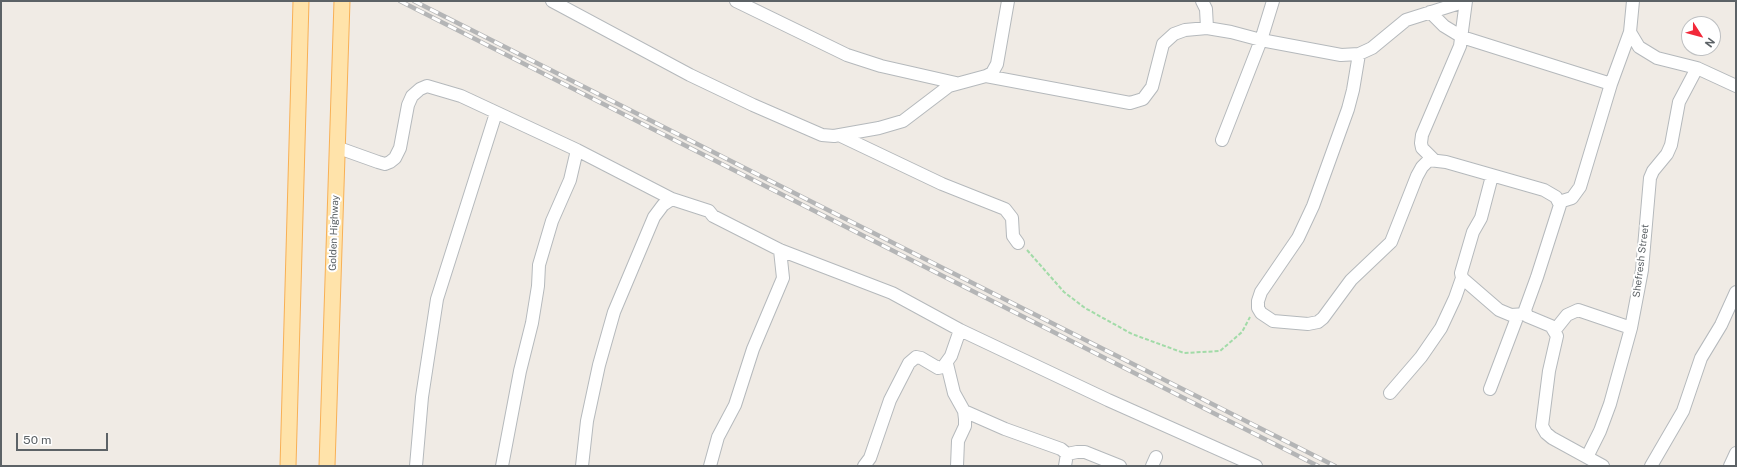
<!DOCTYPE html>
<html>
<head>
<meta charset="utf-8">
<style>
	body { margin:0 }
	#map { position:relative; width:1737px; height:467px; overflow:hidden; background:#f0ebe5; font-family:"Public Sans",sans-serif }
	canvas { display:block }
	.frame { position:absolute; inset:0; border:2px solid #5c6266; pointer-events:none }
	.north { position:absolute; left:1681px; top:16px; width:40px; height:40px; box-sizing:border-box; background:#fff; border:1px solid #bec0c2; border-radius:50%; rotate:126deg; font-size:11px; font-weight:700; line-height:16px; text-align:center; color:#5c6266 }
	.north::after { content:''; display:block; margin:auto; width:14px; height:18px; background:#f2293a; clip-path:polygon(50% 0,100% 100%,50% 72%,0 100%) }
	.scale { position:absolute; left:16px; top:433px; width:92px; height:18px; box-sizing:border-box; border:2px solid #5c6266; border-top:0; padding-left:5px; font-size:12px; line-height:14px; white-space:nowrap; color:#5c6266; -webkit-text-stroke:3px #fff; paint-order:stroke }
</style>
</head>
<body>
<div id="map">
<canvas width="1737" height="467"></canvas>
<div class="frame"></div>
<div class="north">N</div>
<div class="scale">50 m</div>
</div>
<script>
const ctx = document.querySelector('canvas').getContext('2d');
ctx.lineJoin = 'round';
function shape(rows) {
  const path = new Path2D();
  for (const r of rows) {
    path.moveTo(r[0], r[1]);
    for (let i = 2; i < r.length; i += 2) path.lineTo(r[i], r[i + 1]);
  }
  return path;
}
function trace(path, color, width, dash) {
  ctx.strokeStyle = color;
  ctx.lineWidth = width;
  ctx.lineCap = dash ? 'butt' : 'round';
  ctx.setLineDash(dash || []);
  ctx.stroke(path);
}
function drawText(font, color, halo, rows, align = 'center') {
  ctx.font = font + ' "Public Sans",sans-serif';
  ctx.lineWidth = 4;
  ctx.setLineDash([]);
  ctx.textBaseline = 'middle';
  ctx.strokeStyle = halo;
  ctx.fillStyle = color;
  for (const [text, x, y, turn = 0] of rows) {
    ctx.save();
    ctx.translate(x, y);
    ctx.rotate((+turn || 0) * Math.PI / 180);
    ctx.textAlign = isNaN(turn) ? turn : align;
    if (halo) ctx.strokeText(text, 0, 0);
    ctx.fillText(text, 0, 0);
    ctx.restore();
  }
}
const minor = shape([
	[552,1,690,75,753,105,822,135,834,136,879,128,903,121,949,86,986,76,992,73,997,64,1008,1],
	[736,1,847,55,881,66,956,83],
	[1202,1,1206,9,1207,28],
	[1633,1,1630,32,1639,47,1657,58,1697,68,1736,86],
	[1430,12,1444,26,1462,37,1611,84],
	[1359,54,1353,90,1348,109,1313,206,1298,238,1261,292,1258,301,1258,308,1261,313,1273,321,1308,324,1318,322,1323,318,1351,280,1391,242,1417,176,1422,167,1429,160,1446,162,1544,190,1556,197,1560,205,1537,277,1525,310,1527,316,1551,326,1557,336,1549,371,1542,426,1546,433,1552,438,1603,466],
	[986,76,1130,103,1143,99,1152,87,1163,44,1174,34,1185,30,1207,28,1231,32,1261,40,1341,55,1359,54,1372,48,1406,20,1466,1],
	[841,136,942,184,1005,209,1012,218,1013,236,1018,243],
	[1222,140,1261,40,1273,1],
	[336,147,378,162,385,164,390,162,395,158,400,148,408,105,412,96,420,89,427,86,461,96,577,150,570,180,552,221,539,265,538,286,532,323,520,371,502,466],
	[577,150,672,199],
	[1434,160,1422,148,1421,143,1422,135,1460,46,1466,1],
	[1492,176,1481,218,1473,232,1461,273,1462,278,1499,310,1511,315,1526,314],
	[1559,202,1572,198,1580,187,1611,84,1630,32],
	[1555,330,1567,315,1578,310,1631,328],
	[947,364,954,393,964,411,965,419,965,426,958,441,957,466],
	[1490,389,1518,315],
	[1390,393,1421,357,1441,328,1455,298,1462,278],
	[964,411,1005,429,1061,449,1067,454,1065,466],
	[1067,454,1077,452,1085,452,1120,466],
	[1587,457,1600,431,1610,404,1631,328,1642,270,1650,178,1653,171,1667,154,1671,145,1679,102,1697,68],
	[416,466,422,397,437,299,496,113],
	[582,466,587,421,599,365,614,312,654,217,663,205,672,199,709,211,713,216,780,250,892,293,960,330,1108,400,1256,466],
	[710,466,718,437,735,405,753,349,783,278,780,250],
	[864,466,870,458,890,400,909,363,916,357,921,358,938,368,943,367,951,356,960,330],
	[1152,466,1156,457],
	[1651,466,1683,411,1701,358,1721,325,1736,292],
	[1730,466,1736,453]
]);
const major = shape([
	[288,466,301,1],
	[327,466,342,1]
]);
trace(minor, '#b5b9bc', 14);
trace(major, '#f8b055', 17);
trace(shape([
	[1027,250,1064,292,1085,308,1132,334,1184,353,1220,351,1242,332,1250,317]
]), '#a2dba8', 2, [4, 2]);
trace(minor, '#fff', 12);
trace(major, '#ffe3aa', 15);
const rail = shape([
	[400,1,1318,466],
	[414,1,1335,466]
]);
trace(rail, '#b4b5b6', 4.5);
trace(rail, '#fff', 3, [9]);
drawText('10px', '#5c6266', '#fff', [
	["Golden Highway",334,233,-88],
	["Shefresh Street",1641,261,-83]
]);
</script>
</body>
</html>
